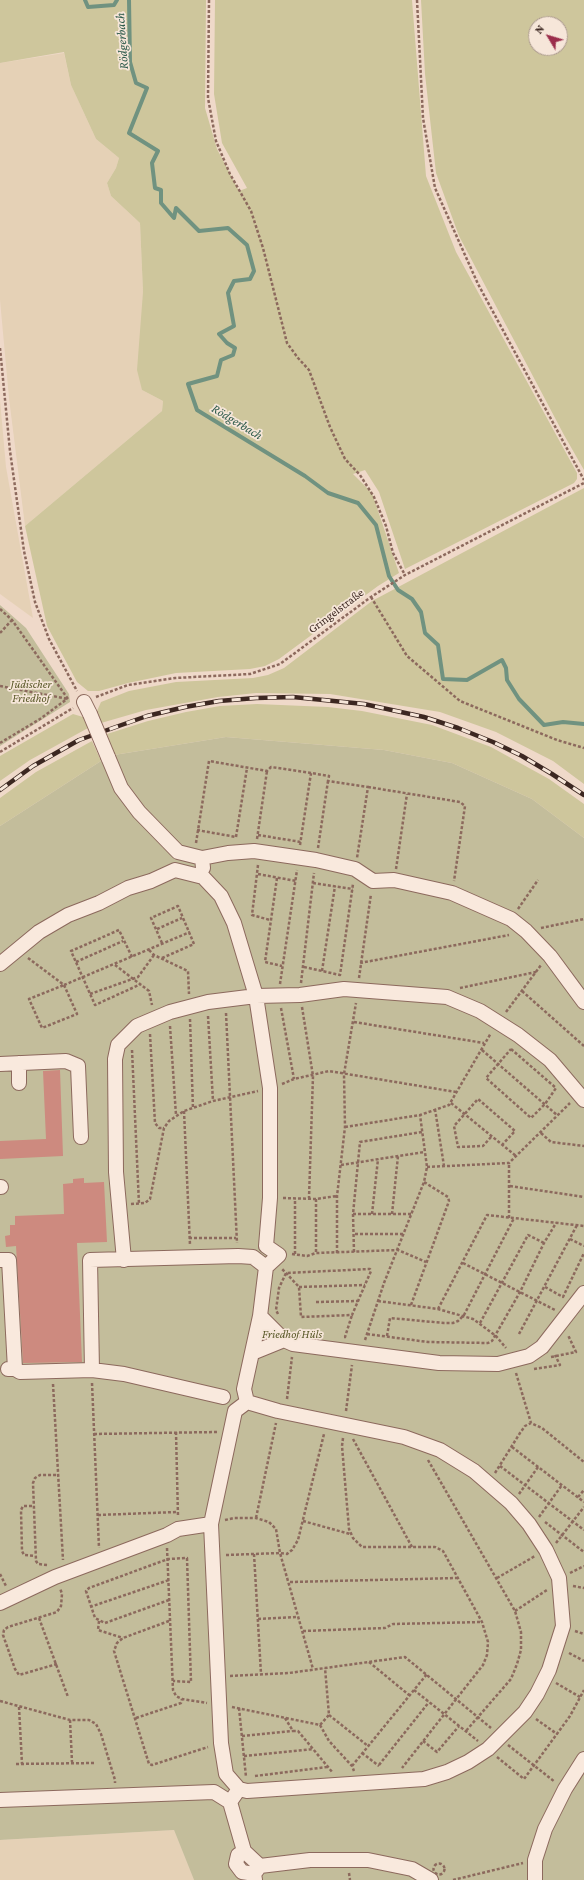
<!DOCTYPE html>
<html>
<head>
<meta charset="utf-8">
<style>
	body { margin:0 }
	#map { position:relative; width:584px; height:1880px; overflow:hidden; background:#efd9c9; font-family:"Crimson Pro",serif }
	canvas { display:block }
	.north { position:absolute; left:528px; top:16px; width:40px; height:40px; box-sizing:border-box; background:#f6e6d9; border:1px solid #ac9a8f; border-radius:50%; rotate:308deg; font-size:11px; font-weight:700; line-height:16px; text-align:center; color:#3c2721 }
	.north::after { content:''; display:block; margin:auto; width:14px; height:18px; background:#9b2d4b; clip-path:polygon(50% 0,100% 100%,50% 72%,0 100%) }
</style>
</head>
<body>
<div id="map">
<canvas width="584" height="1880"></canvas>
<div class="north">N</div>
</div>
<script>
const ctx = document.querySelector('canvas').getContext('2d');
ctx.lineJoin = 'round';
function paint(path, color) {
  ctx.fillStyle = color;
  ctx.fill(path, 'evenodd');
}
function shape(rows) {
  const path = new Path2D();
  for (const r of rows) {
    if (r.length === 3) {
      path.moveTo(r[0] + r[2], r[1]);
      path.arc(r[0], r[1], r[2], 0, 2 * Math.PI);
      continue;
    }
    path.moveTo(r[0], r[1]);
    for (let i = 2; i < r.length; i += 2) path.lineTo(r[i], r[i + 1]);
  }
  return path;
}
function trace(path, color, width, dash) {
  ctx.strokeStyle = color;
  ctx.lineWidth = width;
  ctx.lineCap = dash ? 'butt' : 'round';
  ctx.setLineDash(dash || []);
  ctx.stroke(path);
}
function drawText(font, color, halo, rows, align = 'center') {
  ctx.font = font + ' "Crimson Pro",serif';
  ctx.lineWidth = 3.5;
  ctx.setLineDash([]);
  ctx.textBaseline = 'middle';
  ctx.strokeStyle = halo;
  ctx.fillStyle = color;
  for (const [text, x, y, turn = 0] of rows) {
    ctx.save();
    ctx.translate(x, y);
    ctx.rotate((+turn || 0) * Math.PI / 180);
    ctx.textAlign = isNaN(turn) ? turn : align;
    if (halo) ctx.strokeText(text, 0, 0);
    ctx.fillText(text, 0, 0);
    ctx.restore();
  }
}
paint(shape([
	[64,53,71,85,96,139,119,158,116,168,107,183,111,196,140,223,143,292,142,390,163,401,162,411,25,526,9,398,0,300,0,63],
	[0,400,6,467,33,618,0,594],
	[174,1830,194,1880,0,1880,0,1840]
]), '#e5d1b6');
paint(shape([
	[0,0,206,0,205,108,217,149,239,191,247,188,222,143,214,94,215,0,412,0,426,176,456,252,577,473,577,479,574,483,405,569,379,492,365,470,353,474,372,493,399,573,378,586,279,659,265,666,250,669,176,673,128,683,99,691,88,691,77,682,47,626,25,526,162,411,163,401,142,390,137,370,143,292,140,223,111,196,107,183,116,168,119,158,96,139,71,85,64,52,0,63],
	[421,0,584,0,584,470,564,435,459,236,436,173,425,74],
	[536,24,560,24,560,48,536,48],
	[584,488,584,784,553,761,496,732,440,712,330,694,256,693,218,697,146,710,101,723,97,711,101,702,129,691,176,682,253,678,268,675,284,668,372,601],
	[257,704,328,707,362,711,432,725,491,747,549,779,584,804,584,838,532,799,452,763,384,750,226,737,114,755,107,734,148,721,186,712,220,706],
	[73,714,83,717,88,728,30,760,0,781,0,756],
	[92,741,101,761,0,826,0,798,36,772]
]), '#cec69c');
paint(shape([
	[0,605,26,628,69,694,70,702,0,746],
	[226,737,384,750,452,763,532,799,584,838,584,1880,194,1880,174,1830,0,1840,0,826,101,761,114,755]
]), '#c3bd9b');
trace(shape([
	[85,0,88,7,114,5,117,0],
	[129,0,130,62,136,83,147,88,129,133,158,151,152,163,155,188,161,190,161,203,174,218,176,208,199,231,228,228,247,245,254,271,250,279,234,281,228,293,234,326,219,334,227,343,235,348,233,355,221,360,217,376,188,384,197,410,305,476,328,493,358,503,376,525,389,576,398,590,412,599,421,612,425,633,438,645,443,679,467,680,502,660,506,668,507,680,519,699,544,725,563,722,584,724]
]), '#709280', 4);
paint(shape([
	[60,1070,63,1156,0,1159,0,1141,46,1139,43,1071],
	[84,1178,84,1183,104,1182,107,1242,77,1243,82,1362,23,1363,16,1246,6,1247,5,1236,10,1235,10,1225,15,1225,15,1216,64,1214,63,1184,73,1183,73,1179]
]), '#cd8a7f');
const minor = shape([
	[84,702,90,714],
	[108,757,121,788,139,812,178,852,202,858,203,868],
	[202,858,228,853,254,851,316,860,355,869,373,881,394,880,452,893,511,919,526,931,550,956,584,1002],
	[0,964,39,932,68,915,99,903,128,888,151,881,175,870,203,877,221,896,234,923,256,996,270,1088,270,1198,266,1246,279,1255,266,1267,260,1316,244,1389,247,1402,235,1411,211,1524,221,1743,226,1774,239,1789,230,1802,244,1851,260,1866,254,1874,255,1880],
	[19,1063,19,1083],
	[0,1064,66,1061,78,1066,81,1137],
	[0,1187,1,1187],
	[0,1260,9,1260,15,1369],
	[124,1260,116,1172,115,1059,118,1045,137,1026,170,1012,208,1002,256,996,300,995,344,989,447,997,480,1011,518,1035,550,1060,584,1100],
	[260,1316,284,1340,293,1344,439,1363,498,1364,529,1356,542,1347,584,1293],
	[252,1353,284,1340],
	[8,1369,15,1369,20,1372,92,1370,124,1374,223,1397],
	[92,1370,90,1260,238,1256,253,1257,266,1267],
	[0,1603,55,1577,167,1535,178,1529,211,1524],
	[239,1789,247,1791,424,1779,447,1772,468,1762,488,1749,525,1712,537,1694,549,1670,563,1626,559,1578,546,1550,529,1524,511,1503,474,1471,440,1450,404,1437,278,1411,247,1402],
	[0,1800,214,1792,230,1802],
	[244,1851,238,1855,236,1864,242,1872,254,1874],
	[260,1866,310,1860,368,1860,412,1869,431,1880],
	[535,1880,535,1860,545,1829,565,1789,584,1759]
]);
trace(minor, '#8c695d', 16);
trace(shape([
	[209,0,208,98,216,141,230,174,251,211,263,248,287,343,298,358,309,370,330,427,345,459,360,475,374,497,386,526,393,553,405,575],
	[417,0,423,118,435,188,478,284,584,480],
	[0,348,10,451,24,551,35,602,49,639,77,691],
	[371,597,407,656,460,701,557,740,584,748],
	[0,609,12,620,68,699],
	[0,633,12,620],
	[0,686,68,699],
	[96,697,128,685,175,678,250,674,280,664,371,597,405,575,584,483],
	[0,743,40,719,67,699],
	[0,752,73,708],
	[368,787,460,802,465,806,454,881],
	[197,830,236,837],
	[258,835,301,842],
	[236,837,247,768],
	[257,839,267,771],
	[196,843,209,761,267,771,271,767,311,773,329,776,328,781,368,787,357,858],
	[300,845,311,773],
	[318,848,328,781],
	[258,865,252,915,270,920],
	[396,869,407,794],
	[258,874,296,881],
	[277,878,265,962,282,966],
	[313,883,353,889],
	[518,909,538,880],
	[541,928,584,919],
	[157,929,182,918],
	[149,950,154,955,188,971,189,994],
	[132,957,119,930,71,951,95,1005,141,984],
	[28,958,64,985,190,932],
	[162,958,194,944,178,906,151,918,162,943],
	[76,962,123,941],
	[360,963,509,935],
	[115,965,149,991,152,1005],
	[304,967,340,975,353,884],
	[322,971,335,886],
	[359,978,371,894],
	[301,983,314,873],
	[280,984,297,870],
	[64,985,77,1014,42,1028,29,999,64,985],
	[460,988,536,972],
	[522,991,584,1046],
	[90,994,138,977,154,955],
	[302,1007,313,1076,309,1198],
	[281,1008,294,1079],
	[506,1012,541,965],
	[226,1013,237,1243],
	[208,1016,213,1101],
	[190,1019,193,1109],
	[354,1022,484,1043],
	[170,1026,176,1115],
	[150,1034,155,1123,159,1128,164,1128],
	[511,1049,556,1088,545,1104,531,1118,486,1078,511,1049],
	[132,1050,139,1204],
	[482,1050,557,1115],
	[282,1084,294,1079,329,1071,456,1092],
	[451,1103,516,1156],
	[435,1109,444,1166],
	[184,1111,190,1245],
	[345,1127,420,1115,449,1105,491,1033],
	[541,1133,551,1142,584,1146],
	[491,1137,483,1146,458,1147,454,1126,478,1099,515,1131,502,1145],
	[341,1165,424,1152],
	[427,1167,509,1163,570,1103],
	[510,1186,584,1197],
	[283,1198,316,1199,337,1196],
	[316,1199,316,1253],
	[131,1204,145,1203,150,1199,164,1128,169,1121,184,1111,213,1101,258,1091],
	[353,1214,411,1214],
	[372,1214,378,1159],
	[392,1214,398,1156],
	[509,1218,509,1163],
	[355,1234,403,1234],
	[189,1238,236,1238],
	[570,1239,584,1246],
	[354,1252,353,1214,360,1142,422,1132],
	[337,1253,337,1196,345,1127,344,1074,356,1003],
	[292,1254,307,1256,316,1253,398,1250,426,1262],
	[295,1254,295,1199],
	[463,1263,555,1310],
	[299,1287,365,1285],
	[545,1287,563,1297,584,1253],
	[378,1301,438,1309,473,1319,496,1336,506,1348],
	[316,1302,358,1301],
	[411,1305,449,1201,448,1197,424,1182],
	[438,1309,487,1215,584,1226],
	[278,1314,276,1310,279,1288,286,1273,370,1269,371,1271,352,1315,301,1317,299,1287,286,1273,282,1269],
	[480,1323,528,1235,544,1243],
	[367,1334,428,1342,488,1343,492,1341,520,1292,544,1243,556,1223],
	[519,1334,577,1225],
	[387,1336,390,1318,444,1323,453,1323,458,1321,464,1315,514,1218],
	[344,1337,345,1337,352,1315],
	[365,1340,384,1283,424,1182,427,1167,420,1115],
	[551,1357,576,1352,568,1335],
	[534,1369,560,1365,555,1355],
	[516,1373,531,1423],
	[92,1383,99,1548],
	[53,1384,63,1560],
	[287,1399,292,1357],
	[346,1411,352,1365],
	[176,1432,178,1517],
	[94,1434,217,1432],
	[343,1438,342,1446,349,1529,353,1538,362,1547,435,1547,443,1551,482,1622,488,1642,487,1655,483,1665,402,1768],
	[353,1439,412,1547],
	[512,1447,584,1502],
	[428,1460,515,1611,521,1632,521,1650,517,1664,511,1679,465,1732],
	[500,1466,584,1530],
	[495,1473,520,1433,525,1426,531,1423,542,1428,584,1462],
	[519,1494,538,1467],
	[578,1497,584,1490],
	[32,1506,23,1506,21,1510,22,1551,24,1555,35,1556],
	[98,1515,177,1512],
	[539,1517,562,1485],
	[256,1518,276,1423],
	[225,1520,234,1518,256,1518,269,1522,276,1529,280,1553,313,1669],
	[303,1521,350,1534],
	[545,1522,584,1552],
	[556,1543,584,1507],
	[167,1548,173,1690,176,1696,182,1699,207,1703],
	[254,1554,261,1674],
	[226,1555,280,1553,287,1554,292,1550,298,1540,324,1434],
	[47,1565,38,1564,36,1561,33,1483,35,1478,40,1475,58,1475],
	[570,1573,584,1566],
	[0,1574,6,1586],
	[497,1578,535,1556],
	[290,1582,458,1578],
	[573,1586,584,1588],
	[169,1600,105,1623,95,1618,86,1591,89,1588,168,1559,187,1558,191,1682,173,1681],
	[90,1607,169,1580],
	[515,1611,547,1590],
	[39,1618,68,1697],
	[258,1619,298,1617],
	[99,1621,98,1630,123,1638],
	[169,1621,123,1638,117,1643,114,1651,149,1764,152,1765,208,1747],
	[303,1631,385,1628,393,1624,482,1622],
	[575,1631,584,1634],
	[569,1653,584,1661],
	[369,1662,409,1695],
	[57,1664,19,1675,15,1669,3,1635,4,1630,8,1627,57,1612,61,1606,62,1594,60,1588],
	[230,1676,289,1673,405,1657,491,1728],
	[556,1683,580,1697],
	[414,1690,478,1741],
	[0,1701,70,1720,89,1720,96,1724,101,1734,115,1780,115,1783],
	[19,1707,22,1764],
	[232,1707,320,1725,329,1715,325,1668],
	[239,1708,246,1777],
	[329,1715,368,1746],
	[136,1718,181,1703,182,1699],
	[285,1718,293,1731,298,1731,333,1773],
	[536,1719,557,1734],
	[70,1720,72,1762],
	[320,1725,329,1741,352,1766,354,1771],
	[242,1736,293,1731],
	[423,1741,437,1752,459,1726],
	[508,1745,555,1782],
	[362,1753,379,1766],
	[244,1756,313,1749],
	[497,1757,524,1779,570,1716,584,1690],
	[16,1764,95,1763],
	[379,1765,429,1702],
	[352,1766,427,1674],
	[255,1776,327,1767],
	[439,1869,5.5],
	[349,1873,350,1880],
	[453,1880,523,1863]
]), '#8c695d', 2.5, [3, 2]);
trace(minor, '#f9e9dd', 14);
const rail = shape([
	[0,790,33,766,79,740,147,716,185,707,219,701,256,698,293,697,364,704,424,717,458,728,493,742,522,756,552,774,584,795]
]);
trace(rail, '#3c2721', 4.5);
trace(rail, '#f6e6d9', 3, [9]);
const minorBridge = shape([
	[90,714,108,757]
]);
trace(minorBridge, '#8c695d', 16, []);
trace(minorBridge, '#f9e9dd', 14);
drawText('12px', '#3c2721', '#f6e6d9', [
	["Gringelstraße",336,611,-37]
]);
drawText('italic 12px', '#595827', '#f6e6d9', [
	["Jüdischer",31,684],
	["Friedhof",31,698],
	["Friedhof Hüls",292,1334]
]);
drawText('italic 13px', '#305c4d', '#f6e6d9', [
	["Rödgerbach",122,41,-94],
	["Rödgerbach",237,422,31]
]);
</script>
</body>
</html>
